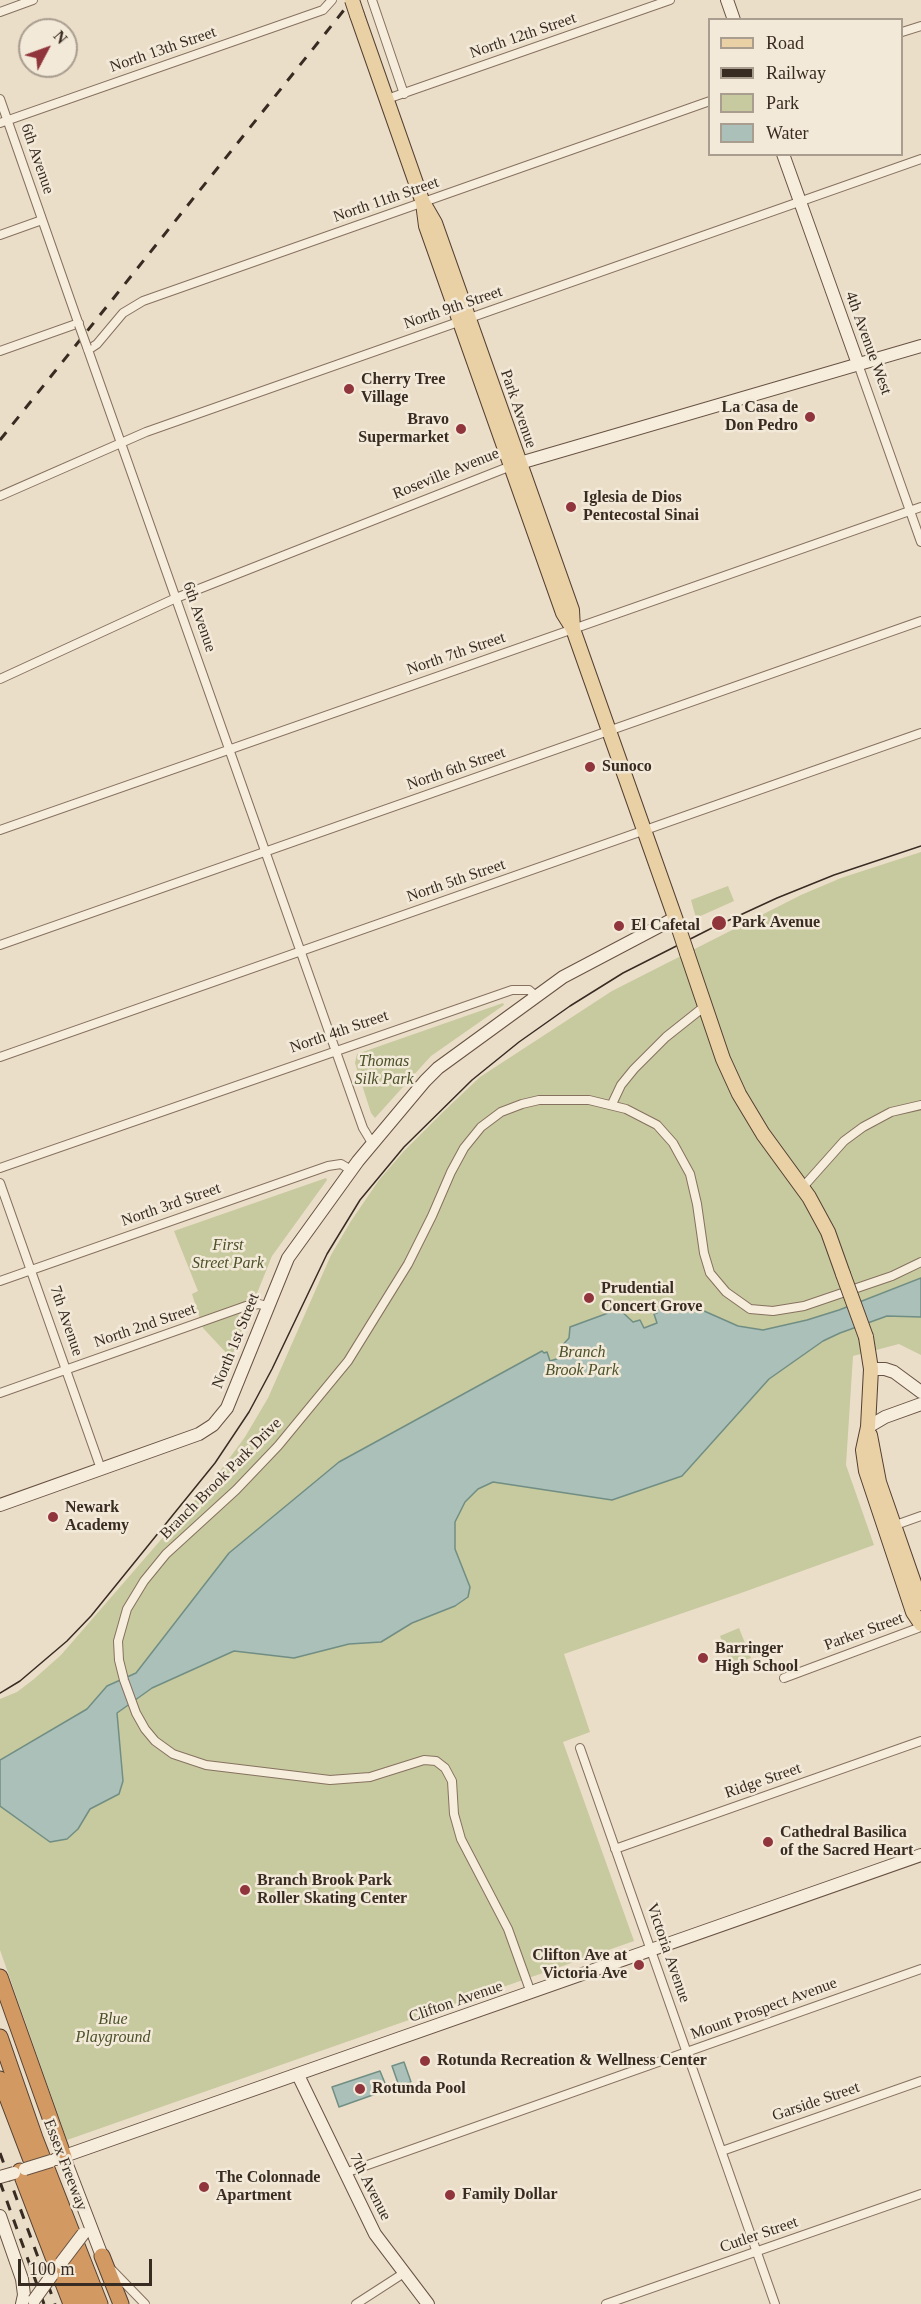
<!DOCTYPE html>
<html>
<head>
<meta charset="utf-8">
<style>
	body { margin:0 }
	#map { position:relative; width:921px; height:2304px; overflow:hidden; background:#ebdec9; font-family:Georgia,serif }
	canvas { display:block }
	.legend { position:absolute; left:708px; top:18px; width:195px; height:138px; box-sizing:border-box; background:#f3e9d8; border:2px solid #a89d8f; margin:0; padding:8px 10px; list-style:none; font-size:18px; color:#382b22 }
	.legend li { display:flex; align-items:center; gap:12px; height:30px }
	.legend b { width:30px; border:2px solid #a89d8f }
	.north { position:absolute; left:18px; top:18px; width:60px; height:60px; box-sizing:border-box; background:#f3e9d8; border:2px solid #a89d8f; border-radius:50%; rotate:49deg; font-size:16px; font-weight:700; line-height:24px; text-align:center; color:#382b22 }
	.north::after { content:''; display:block; margin:auto; width:21px; height:27px; background:#90353c; clip-path:polygon(50% 0,100% 100%,50% 72%,0 100%) }
	.scale { position:absolute; left:18px; top:2259px; width:134px; height:27px; box-sizing:border-box; border:3px solid #382b22; border-top:0; padding-left:8px; font-size:18px; line-height:21px; white-space:nowrap; color:#382b22; -webkit-text-stroke:4px #f3e9d8; paint-order:stroke }
</style>
</head>
<body>
<div id="map">
<canvas width="921" height="2304"></canvas>
<ul class="legend">
<li><b style="height:8px;background:#ead0a5"></b>Road</li>
<li><b style="height:8px;background:#382b22"></b>Railway</li>
<li><b style="height:16px;background:#c7c99e"></b>Park</li>
<li><b style="height:16px;background:#aac0b8"></b>Water</li>
</ul>
<div class="north">N</div>
<div class="scale">100 m</div>
</div>
<script>
const ctx = document.querySelector('canvas').getContext('2d');
ctx.lineJoin = 'round';
function paint(path, color) {
  ctx.fillStyle = color;
  ctx.fill(path, 'evenodd');
}
function shape(rows) {
  const path = new Path2D();
  for (const r of rows) {
    path.moveTo(r[0], r[1]);
    for (let i = 2; i < r.length; i += 2) path.lineTo(r[i], r[i + 1]);
  }
  return path;
}
function trace(path, color, width, dash) {
  ctx.strokeStyle = color;
  ctx.lineWidth = width;
  ctx.lineCap = dash ? 'butt' : 'round';
  ctx.setLineDash(dash || []);
  ctx.stroke(path);
}
function drawText(font, color, halo, rows, align = 'center') {
  ctx.font = font + ' Georgia,serif';
  ctx.lineWidth = 5;
  ctx.setLineDash([]);
  ctx.textBaseline = 'middle';
  ctx.strokeStyle = halo;
  ctx.fillStyle = color;
  for (const [text, x, y, turn = 0] of rows) {
    ctx.save();
    ctx.translate(x, y);
    ctx.rotate((+turn || 0) * Math.PI / 180);
    ctx.textAlign = isNaN(turn) ? turn : align;
    if (halo) ctx.strokeText(text, 0, 0);
    ctx.fillText(text, 0, 0);
    ctx.restore();
  }
}
paint(shape([
	[921,852,921,1355,899,1344,853,1356,846,1465,874,1545,741,1593,564,1654,590,1732,563,1742,634,1941,67,2140,0,1950,0,1699,17,1692,34,1679,61,1655,217,1475,245,1437,268,1398,331,1255,351,1221,379,1180,404,1151,443,1112,480,1077,612,991,801,895,841,878],
	[728,886,734,901,696,918,691,900],
	[503,1003,504,1005,431,1056,375,1118,371,1113,355,1063,357,1054],
	[326,1178,327,1180,272,1256,231,1358,203,1328,192,1294,198,1291,174,1231],
	[739,1628,751,1658,731,1665,720,1636]
]), '#c7c99e');
const water = shape([
	[921,1278,921,1317,887,1316,840,1333,823,1341,769,1379,682,1476,612,1500,493,1482,478,1489,465,1502,455,1522,455,1549,470,1587,468,1597,455,1606,412,1623,381,1642,349,1644,294,1658,234,1651,152,1688,117,1713,123,1781,119,1794,90,1809,78,1829,67,1839,50,1842,0,1806,0,1760,87,1709,107,1686,136,1673,229,1553,339,1462,542,1351,544,1353,547,1352,550,1361,563,1357,560,1348,569,1338,570,1327,619,1309,633,1322,640,1320,644,1328,657,1323,654,1314,657,1313,656,1311,665,1307,695,1307,738,1326,763,1330,807,1320,839,1310,921,1278],
	[404,2062,411,2082,399,2086,392,2066,404,2062],
	[380,2071,389,2093,385,2094,384,2091,339,2107,332,2087,380,2071]
]);
paint(water, '#aac0b8');
trace(water, '#718e84', 1.5);
const street = shape([
	[372,0,404,94],
	[0,12,33,0],
	[902,32,921,26],
	[0,99,79,325],
	[387,99,670,0],
	[0,123,323,10,332,0],
	[0,235,42,220],
	[87,347,363,1128,372,1143],
	[88,350,97,344,123,313,143,301,710,101],
	[0,351,79,323],
	[858,364,921,542],
	[0,496,146,432,921,159],
	[0,679,176,598,511,466],
	[0,830,921,507],
	[0,945,921,621],
	[0,1057,921,733],
	[612,1104,621,1085,634,1069,666,1037,705,1006],
	[0,1168,512,990,529,990,537,997],
	[0,1183,101,1469],
	[803,1187,844,1141,863,1127,891,1112,921,1105],
	[0,1281,328,1166,341,1164,351,1170],
	[0,1393,246,1306,259,1304,267,1306],
	[890,1527,921,1516],
	[784,1678,921,1627],
	[580,1748,775,2304],
	[615,1849,921,1741],
	[531,1993,508,1929,461,1839,454,1814,452,1781,445,1768,436,1761,424,1760,370,1777,330,1780,206,1765,173,1754,155,1741,145,1729,136,1713,124,1680,119,1660,118,1641,127,1609,144,1581,166,1554,236,1490,278,1446,348,1361,408,1264,432,1216,451,1172,464,1148,481,1127,501,1112,522,1104,539,1100,589,1100,626,1109,657,1125,673,1143,690,1174,697,1204,704,1253,710,1273,726,1292,750,1309,773,1311,804,1306,892,1276,921,1262],
	[722,2151,921,2081],
	[345,2173,921,1969],
	[112,2270,145,2304],
	[356,2304,404,2273],
	[606,2304,921,2194]
]);
const secondary = shape([
	[727,0,734,20],
	[783,154,858,364],
	[513,465,921,346],
	[871,1369,885,1369,894,1372,921,1392],
	[868,1427,885,1417,921,1404],
	[0,1505,199,1434,213,1425,227,1408,288,1258,358,1161,425,1081,438,1068,563,977,675,918],
	[298,2075,375,2234,428,2304],
	[64,2157,102,2256],
	[56,2159,921,1855],
	[0,2216,22,2279,24,2295,22,2304]
]);
const primary = shape([
	[357,15,423,203,426,226,563,613,573,629,678,926],
	[424,204,435,223,572,610,573,629],
	[687,953,723,1059,739,1094,763,1134,809,1197,828,1232,843,1274],
	[866,1337,871,1369,868,1427,863,1450,866,1471,913,1612,921,1624],
	[870,1435,879,1482,921,1603]
]);
const highway = shape([
	[0,1977,64,2157],
	[0,2037,35,2138,100,2304],
	[0,2079,86,2304],
	[20,2171,71,2304],
	[102,2256,121,2304]
]);
trace(street, '#86715f', 10);
trace(secondary, '#685242', 14);
trace(primary, '#544033', 16);
trace(highway, '#544033', 17);
trace(street, '#f6eddc', 8);
trace(secondary, '#f6eddc', 12);
trace(primary, '#ead0a5', 14);
trace(highway, '#d29963', 15);
trace(shape([
	[0,1693,20,1681,67,1641,91,1616,215,1463,249,1412,272,1369,327,1254,360,1200,404,1147,472,1080,519,1042,570,1006,623,973,712,928,777,898,834,875,921,846]
]), '#382b22', 1.5);
trace(shape([
	[0,440,352,0],
	[0,2153,55,2304],
	[0,2182,44,2304]
]), '#382b22', 3, [10, 10]);
const streetBridge = shape([
	[79,325,87,347]
]);
const secondaryBridge = shape([
	[25,2169,51,2161],
	[0,2177,14,2173],
	[61,2263,83,2234],
	[34,2300,52,2275]
]);
const primaryBridge = shape([
	[352,0,357,15],
	[678,926,687,953],
	[843,1274,866,1337]
]);
trace(streetBridge, '#86715f', 10, []);
trace(secondaryBridge, '#685242', 14, []);
trace(primaryBridge, '#544033', 16, []);
trace(streetBridge, '#f6eddc', 8);
trace(secondaryBridge, '#f6eddc', 12);
trace(primaryBridge, '#ead0a5', 14);
for (const [x, y, r, color] of [
	[349,389,6,"#90353c"],
	[810,417,6,"#90353c"],
	[461,429,6,"#90353c"],
	[571,507,6,"#90353c"],
	[590,767,6,"#90353c"],
	[719,923,8,"#90353c"],
	[619,926,6,"#90353c"],
	[589,1298,6,"#90353c"],
	[53,1517,6,"#90353c"],
	[703,1658,6,"#90353c"],
	[768,1842,6,"#90353c"],
	[245,1890,6,"#90353c"],
	[639,1965,6,"#90353c"],
	[425,2061,6,"#90353c"],
	[360,2089,6,"#90353c"],
	[204,2187,6,"#90353c"],
	[450,2195,6,"#90353c"]
]) {
  const dot = new Path2D();
  dot.arc(x, y, r, 0, 2 * Math.PI);
  ctx.fillStyle = color;
  ctx.fill(dot);
  trace(dot, '#f3e9d8', 2);
}
drawText('16px', '#382b22', '#f3e9d8', [
	["North 12th Street",523,36,-19],
	["North 13th Street",163,50,-19],
	["6th Avenue",37,159,71],
	["North 11th Street",386,200,-19],
	["North 9th Street",453,308,-19],
	["4th Avenue West",868,343,70],
	["Park Avenue",518,409,71],
	["Roseville Avenue",446,474,-22],
	["6th Avenue",199,617,71],
	["North 7th Street",456,654,-19],
	["North 6th Street",456,769,-19],
	["North 5th Street",456,881,-19],
	["North 4th Street",339,1032,-19],
	["North 3rd Street",171,1205,-19],
	["7th Avenue",66,1321,71],
	["North 2nd Street",145,1326,-19],
	["North 1st Street",236,1341,-68],
	["Branch Brook Park Drive",221,1479,-45],
	["Parker Street",864,1632,-20],
	["Ridge Street",763,1781,-19],
	["Victoria Avenue",668,1953,71],
	["Clifton Avenue",456,2002,-19],
	["Mount Prospect Avenue",764,2009,-20],
	["Garside Street",816,2102,-19],
	["Essex Freeway",65,2165,69],
	["7th Avenue",370,2187,63],
	["Cutler Street",759,2235,-19]
]);
drawText('bold 16px', '#382b22', '#f3e9d8', [
	["Cherry Tree",361,380],
	["Village",361,398],
	["La Casa de",798,408,"right"],
	["Don Pedro",798,426,"right"],
	["Bravo",449,420,"right"],
	["Supermarket",449,438,"right"],
	["Iglesia de Dios",583,498],
	["Pentecostal Sinai",583,516],
	["Sunoco",602,767],
	["Park Avenue",732,923],
	["El Cafetal",631,926],
	["Prudential",601,1289],
	["Concert Grove",601,1307],
	["Newark",65,1508],
	["Academy",65,1526],
	["Barringer",715,1649],
	["High School",715,1667],
	["Cathedral Basilica",780,1833],
	["of the Sacred Heart",780,1851],
	["Branch Brook Park",257,1881],
	["Roller Skating Center",257,1899],
	["Clifton Ave at",627,1956,"right"],
	["Victoria Ave",627,1974,"right"],
	["Rotunda Recreation & Wellness Center",437,2061],
	["Rotunda Pool",372,2089],
	["The Colonnade",216,2178],
	["Apartment",216,2196],
	["Family Dollar",462,2195]
], 'left');
drawText('italic 16px', '#4b522a', '#f3e9d8', [
	["Thomas",384,1062],
	["Silk Park",384,1080],
	["First",228,1246],
	["Street Park",228,1264],
	["Branch",582,1353],
	["Brook Park",582,1371],
	["Blue",113,2020],
	["Playground",113,2038]
]);
</script>
</body>
</html>
